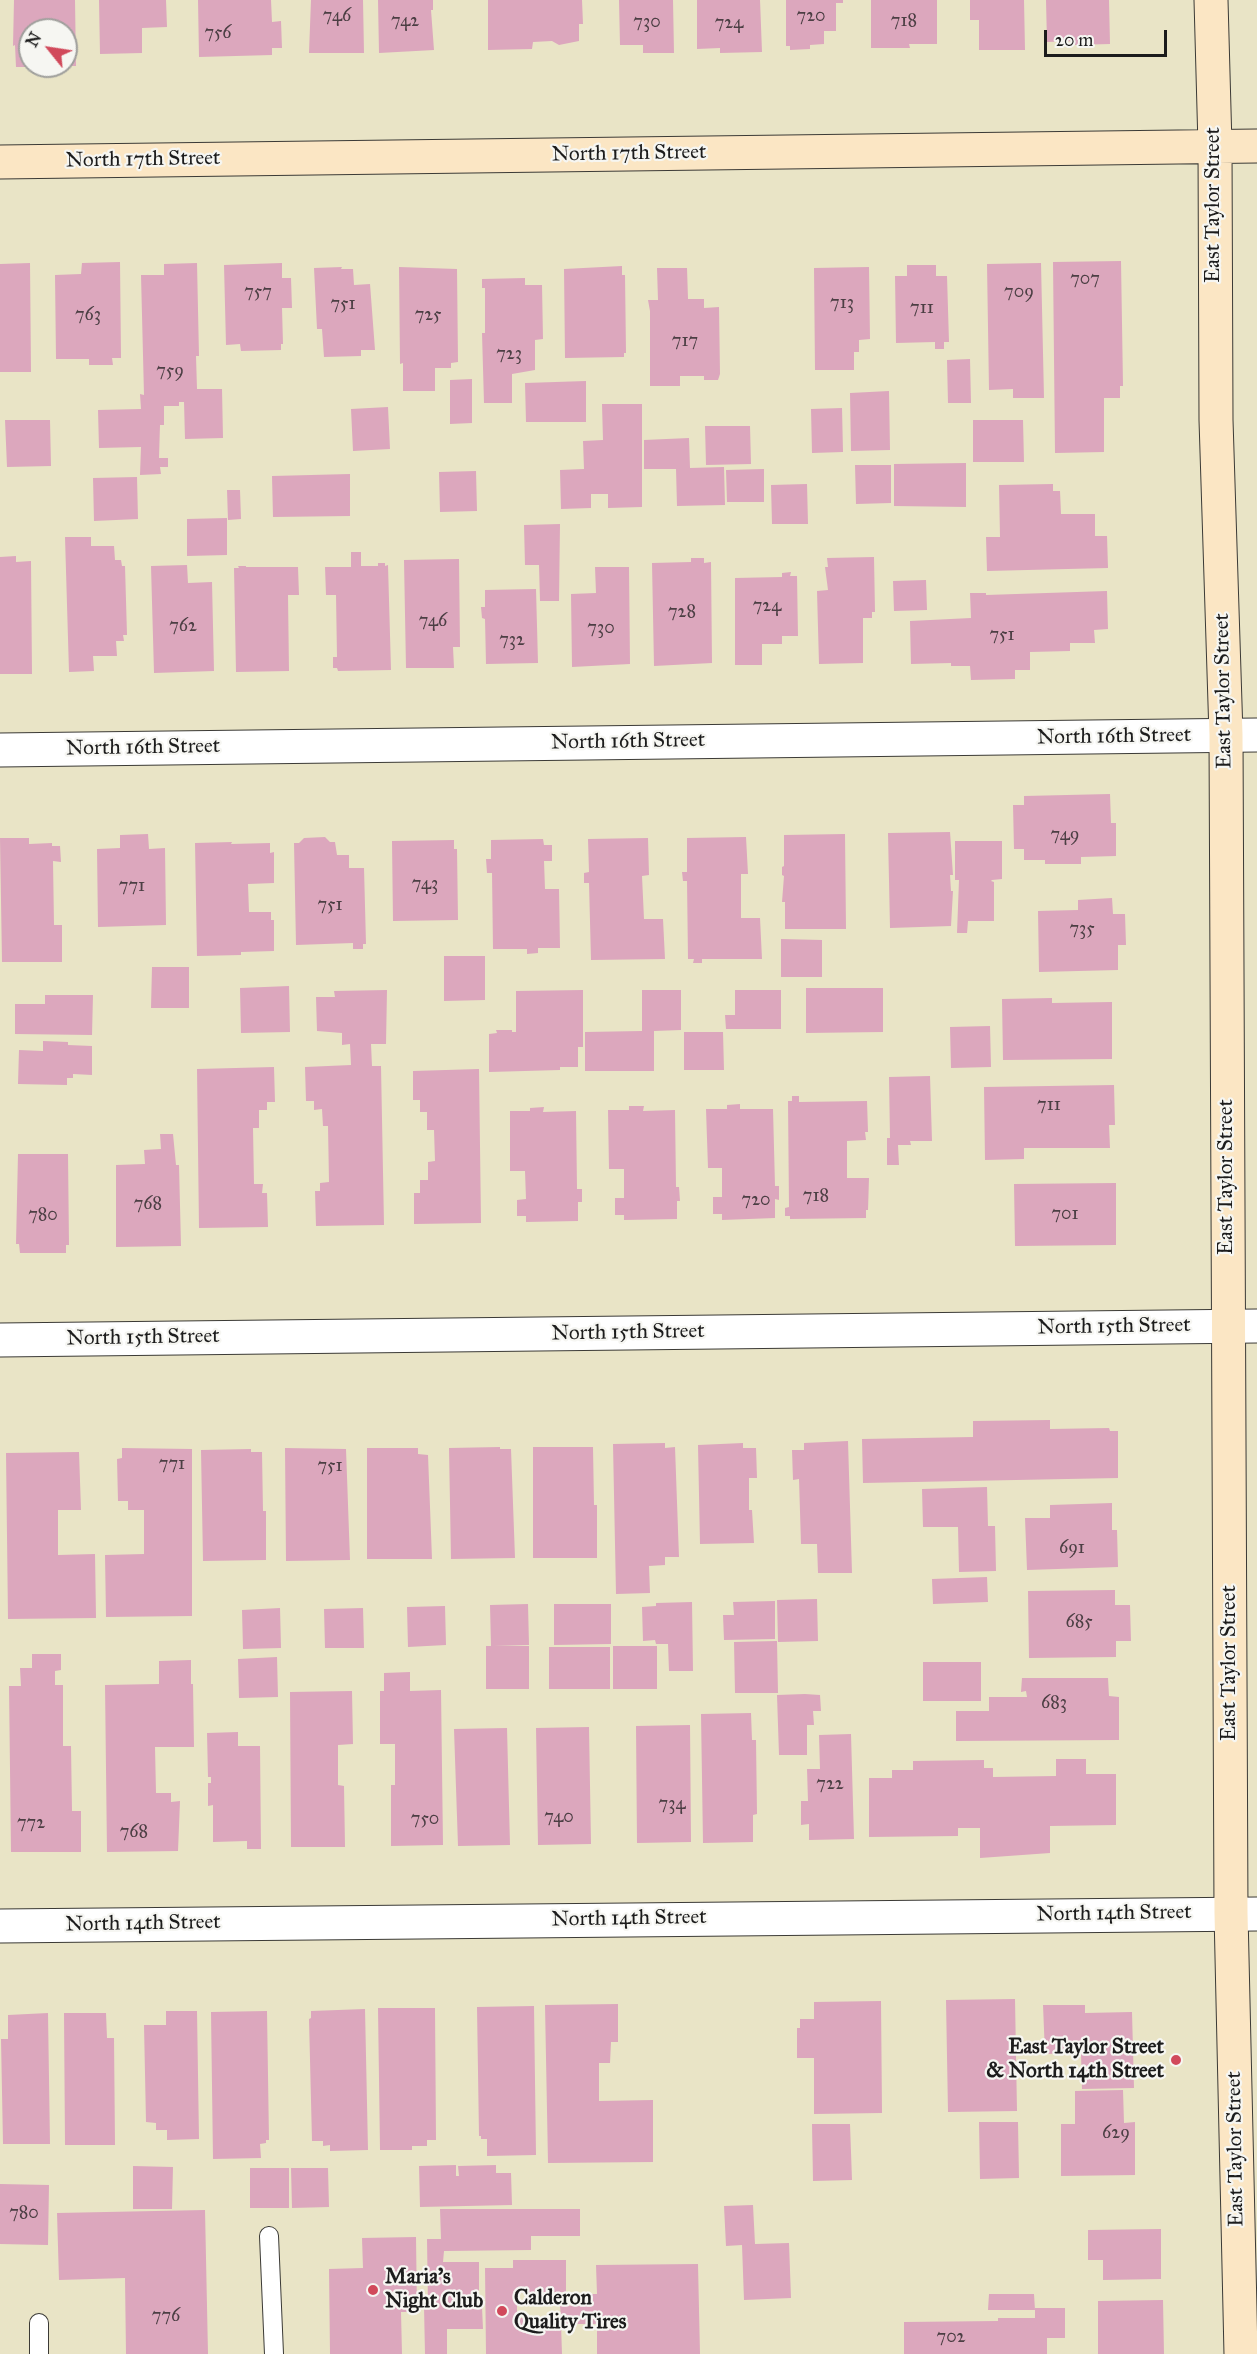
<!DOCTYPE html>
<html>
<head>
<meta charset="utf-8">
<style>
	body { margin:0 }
	#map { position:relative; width:1257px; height:2354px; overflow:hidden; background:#e9e4c6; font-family:"IM FELL Great Primer",serif }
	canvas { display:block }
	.north { position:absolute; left:18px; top:18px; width:60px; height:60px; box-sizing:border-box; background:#f6f6f2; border:2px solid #9f9f9c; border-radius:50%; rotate:300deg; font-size:16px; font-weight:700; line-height:24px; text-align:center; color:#1c1c1c }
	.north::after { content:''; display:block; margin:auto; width:21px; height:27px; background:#d1495b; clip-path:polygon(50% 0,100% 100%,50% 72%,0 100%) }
	.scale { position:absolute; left:1044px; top:30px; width:123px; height:27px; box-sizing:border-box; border:3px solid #1c1c1c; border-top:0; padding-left:8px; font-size:18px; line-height:21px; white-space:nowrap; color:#1c1c1c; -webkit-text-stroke:4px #f6f6f2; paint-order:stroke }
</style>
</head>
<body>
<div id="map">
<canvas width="1257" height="2354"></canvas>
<div class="north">N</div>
<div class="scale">20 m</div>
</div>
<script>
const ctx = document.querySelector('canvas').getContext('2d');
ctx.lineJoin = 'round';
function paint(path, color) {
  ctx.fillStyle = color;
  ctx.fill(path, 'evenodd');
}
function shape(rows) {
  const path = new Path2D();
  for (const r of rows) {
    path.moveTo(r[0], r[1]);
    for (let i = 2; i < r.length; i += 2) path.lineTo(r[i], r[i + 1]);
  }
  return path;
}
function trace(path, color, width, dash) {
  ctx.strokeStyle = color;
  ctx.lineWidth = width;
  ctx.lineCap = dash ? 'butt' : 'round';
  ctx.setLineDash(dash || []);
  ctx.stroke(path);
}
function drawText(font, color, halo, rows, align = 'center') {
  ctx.font = font + ' "IM FELL Great Primer",serif';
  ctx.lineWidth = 4.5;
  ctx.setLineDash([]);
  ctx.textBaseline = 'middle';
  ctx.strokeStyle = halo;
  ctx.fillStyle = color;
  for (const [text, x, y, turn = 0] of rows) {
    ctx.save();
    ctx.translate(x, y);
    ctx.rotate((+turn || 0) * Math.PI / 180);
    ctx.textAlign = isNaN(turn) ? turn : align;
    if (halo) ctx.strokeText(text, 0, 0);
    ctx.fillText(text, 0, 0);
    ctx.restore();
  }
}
paint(shape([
	[14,0,75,0,76,66,66,66,66,30,30,30,30,67,16,67,15,45,13,46],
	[99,0,166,0,167,27,142,28,142,53,100,54],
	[198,0,271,0,272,22,281,21,282,48,272,48,272,55,199,57],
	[311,0,363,0,364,53,309,53],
	[378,0,433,0,433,10,431,10,434,50,379,53],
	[488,0,582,0,583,24,579,24,579,41,559,45,552,41,533,42,532,49,488,50],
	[619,0,673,0,674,53,643,53,643,45,620,45],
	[697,0,760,0,762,52,720,53,720,48,697,49],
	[786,0,843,0,843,3,836,3,836,31,824,31,824,44,810,45,810,49,790,50,790,46,786,46],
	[871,0,937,0,937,44,909,44,910,48,871,48],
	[970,0,1024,0,1025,50,979,50,979,20,970,20],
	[1046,0,1109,0,1110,44,1075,45,1075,41,1047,42],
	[1121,261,1123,386,1120,386,1120,398,1104,398,1104,452,1055,453,1053,262],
	[120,262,121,358,112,358,113,365,89,365,89,359,56,359,55,275,81,274,82,263],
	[30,263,31,372,0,372,0,264],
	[197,263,199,356,196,356,197,389,222,389,223,438,185,439,184,402,179,402,179,406,164,406,164,425,160,425,159,458,168,458,168,467,160,467,161,474,140,475,141,447,99,448,98,410,141,409,140,394,144,395,141,275,164,275,164,264],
	[282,263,282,278,291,278,292,308,282,308,283,344,281,344,281,350,241,351,240,344,226,345,224,265],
	[1041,263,1044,398,1013,398,1013,389,989,390,987,264],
	[907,265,936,265,936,276,947,276,949,342,944,342,944,349,935,349,935,342,896,343,895,276,907,276],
	[622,266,622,275,625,275,626,353,624,353,624,357,565,358,564,269],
	[342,267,341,269,353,269,354,285,370,284,375,350,361,350,361,356,324,357,322,329,317,329,314,268],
	[399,267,457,269,458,362,451,363,451,368,435,368,435,391,403,391,403,363,400,364],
	[869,267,870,339,859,340,859,352,854,352,854,370,815,370,814,268],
	[657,268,687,268,688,299,704,299,704,308,719,307,720,374,718,380,704,380,704,376,680,376,680,386,650,386,650,311,648,300,658,300],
	[525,278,525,285,542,285,543,339,535,340,535,370,512,374,512,403,484,403,482,333,485,333,485,288,482,288,482,279],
	[970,359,971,403,948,403,947,360],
	[472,379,472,423,450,424,450,380],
	[586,381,586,422,526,422,525,383],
	[889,391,890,450,851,451,850,393],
	[602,404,642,404,642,507,608,508,608,494,591,494,591,508,561,509,560,470,584,469,583,441,603,440],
	[388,407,390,449,353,451,351,409],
	[842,408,843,452,812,453,811,409],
	[5,420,50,420,51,466,7,467],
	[973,420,1023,420,1024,462,973,462],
	[705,426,750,426,751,464,706,465],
	[689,438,690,468,724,467,725,505,677,506,676,469,644,469,644,440],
	[966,463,966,507,894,506,894,464],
	[855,465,891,465,891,503,856,504],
	[764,469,764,502,727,502,726,470],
	[476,471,477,511,440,512,439,472],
	[350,474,350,516,273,517,272,476],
	[137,477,138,519,94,521,93,478],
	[807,484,808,524,772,524,771,485],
	[1053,484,1053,491,1060,491,1061,514,1095,514,1095,536,1107,536,1108,568,987,571,986,537,1000,537,999,485],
	[227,490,240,490,241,519,228,520],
	[227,518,227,555,187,556,187,519],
	[560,524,559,601,540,601,539,565,525,565,524,525],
	[65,537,91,537,91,546,114,546,115,560,121,560,122,566,125,566,127,635,123,635,124,641,116,641,117,656,93,656,94,671,69,672],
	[351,552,361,552,361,566,378,566,378,563,385,563,385,566,388,565,391,670,338,671,337,668,333,668,333,657,337,657,336,595,326,595,325,567,351,567],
	[16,556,16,562,31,561,32,674,0,674,0,557],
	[874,557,875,612,872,612,872,618,863,618,863,663,819,664,817,591,828,590,825,567,828,567,827,558],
	[691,558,704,558,704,563,711,562,712,663,654,666,652,563,691,562],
	[459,559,460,647,453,647,454,668,406,668,404,560],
	[187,565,188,583,212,582,214,671,154,673,151,566],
	[238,566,246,566,246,567,298,567,299,595,288,595,289,671,236,672,234,568,239,568],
	[595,567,629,567,630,664,572,667,571,594,596,593],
	[791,572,790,576,797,576,798,636,782,636,782,644,762,644,762,665,735,665,735,578,782,577,782,573],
	[926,580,927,610,894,611,893,581],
	[536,589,538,663,486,664,485,619,482,618,481,607,485,607,485,590],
	[1107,591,1108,629,1094,630,1095,643,1070,643,1070,651,1030,652,1030,670,1015,670,1015,679,971,680,970,666,951,666,951,663,911,664,910,621,971,618,970,593,986,593,986,595],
	[1110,794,1111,823,1116,823,1116,856,1081,857,1081,864,1045,864,1045,860,1024,860,1024,849,1014,849,1013,805,1024,805,1024,796],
	[950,832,953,875,950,875,951,891,953,891,951,926,890,928,888,833],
	[148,834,149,849,165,848,166,925,98,927,97,849,120,848,120,835],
	[845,834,846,929,785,929,785,902,782,902,784,876,782,875,782,867,784,866,784,835],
	[325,837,330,842,335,842,337,855,349,855,349,868,364,868,366,944,363,944,363,949,353,949,353,943,296,945,294,843,299,843,304,838],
	[746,837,748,874,741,874,741,918,760,918,762,959,702,959,702,963,693,963,694,959,688,959,687,881,683,881,682,872,687,872,687,838],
	[0,838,29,838,29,844,52,843,52,846,60,846,61,862,53,861,54,925,62,925,62,962,2,962],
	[648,838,649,875,642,876,644,919,663,919,665,959,591,960,589,883,584,883,584,873,589,872,588,839],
	[543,839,544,845,552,845,552,861,544,861,545,889,559,889,560,948,538,948,538,953,527,954,527,949,493,949,492,873,487,873,486,859,491,859,491,840],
	[454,840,454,849,457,849,458,920,393,921,392,841],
	[955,841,1002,841,1002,879,992,880,991,881,994,882,994,921,968,921,967,933,957,933,959,880,955,880],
	[232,842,231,844,270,843,270,853,274,852,274,883,248,884,249,912,271,912,271,920,274,920,274,951,241,952,241,955,197,956,195,843],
	[1112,898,1113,914,1125,914,1126,945,1118,945,1118,970,1039,972,1038,911,1078,910,1078,900],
	[781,939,822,940,822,977,781,977],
	[444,956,485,956,485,1000,444,1001],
	[152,967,189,967,189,1008,151,1008],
	[289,986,290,1032,241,1033,240,988],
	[806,988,883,988,883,1032,806,1033],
	[387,990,386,1044,371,1044,372,1066,381,1066,384,1225,316,1226,315,1191,320,1191,320,1183,329,1182,328,1126,323,1126,322,1109,314,1110,314,1101,306,1101,305,1067,351,1065,350,1044,342,1045,342,1033,317,1031,316,997,335,997,334,991],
	[583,990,583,1047,578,1047,578,1067,560,1067,560,1070,489,1072,489,1034,497,1033,496,1030,512,1030,512,1032,516,1032,516,991],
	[642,990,681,990,681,1030,654,1031,654,1071,585,1071,585,1032,642,1031],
	[735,990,781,990,781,1029,726,1029,725,1015,735,1015],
	[45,995,93,995,92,1035,15,1034,15,1004,45,1004],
	[1052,998,1052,1003,1112,1002,1112,1059,1003,1060,1002,999],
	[990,1026,991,1067,951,1068,950,1027],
	[684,1032,723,1032,724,1070,684,1070],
	[43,1041,68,1042,68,1045,92,1046,92,1075,73,1074,73,1078,67,1078,67,1085,18,1084,19,1050,43,1051],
	[274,1067,275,1102,267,1102,267,1110,259,1110,259,1128,253,1128,254,1184,263,1184,262,1193,267,1193,268,1227,199,1228,197,1069],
	[479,1069,481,1223,414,1224,414,1193,420,1193,420,1180,428,1180,428,1162,435,1161,434,1130,427,1130,427,1112,420,1112,420,1100,413,1100,413,1071],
	[930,1076,932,1141,910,1141,911,1145,898,1145,899,1165,887,1165,887,1138,890,1138,889,1077],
	[1114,1085,1115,1125,1109,1125,1110,1148,1024,1148,1024,1159,985,1160,984,1087],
	[792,1096,799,1096,799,1102,867,1101,868,1132,865,1132,866,1140,847,1141,847,1178,869,1178,868,1210,866,1210,866,1218,790,1219,790,1216,785,1216,785,1208,789,1207,788,1101,792,1101],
	[740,1104,740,1109,773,1109,775,1186,779,1186,779,1200,775,1199,775,1218,722,1220,722,1214,713,1214,713,1197,722,1197,722,1168,708,1168,706,1109,727,1109,727,1105],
	[629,1106,644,1106,643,1111,675,1110,676,1187,679,1187,680,1201,677,1201,677,1219,624,1220,624,1215,615,1215,615,1198,624,1198,624,1169,609,1169,608,1110,629,1110],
	[544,1107,543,1112,576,1111,577,1189,582,1189,582,1202,578,1202,578,1221,526,1222,526,1216,517,1216,517,1200,526,1199,525,1171,510,1171,510,1111,530,1111,530,1108],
	[160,1134,173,1134,176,1165,179,1165,181,1246,116,1247,116,1165,145,1164,144,1150,161,1149],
	[18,1154,68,1154,69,1245,66,1245,66,1253,20,1253,19,1244,16,1244],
	[1116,1183,1116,1245,1015,1246,1014,1184],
	[1050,1420,1050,1429,1109,1428,1110,1431,1118,1431,1118,1478,863,1483,862,1439,973,1437,973,1421],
	[848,1441,852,1573,818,1573,817,1544,801,1544,799,1479,793,1480,792,1450,804,1450,804,1443],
	[665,1443,665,1448,675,1447,679,1557,665,1557,665,1565,649,1566,650,1593,616,1594,613,1444],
	[743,1443,743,1448,756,1448,757,1478,749,1478,749,1510,752,1510,754,1543,700,1544,698,1445],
	[500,1447,500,1449,511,1449,515,1558,451,1559,449,1448],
	[533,1447,593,1447,594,1505,597,1505,597,1558,533,1558],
	[122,1448,192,1449,192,1616,106,1617,105,1555,144,1554,144,1510,128,1510,128,1501,118,1501,117,1459,122,1458],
	[285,1448,346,1449,350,1560,286,1561],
	[367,1448,418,1448,418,1454,428,1455,432,1559,367,1559],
	[251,1449,251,1452,262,1452,263,1511,266,1511,266,1560,203,1561,201,1450],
	[79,1452,81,1510,58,1510,58,1555,95,1554,96,1618,8,1619,6,1453],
	[987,1487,988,1526,995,1526,996,1571,959,1572,958,1527,923,1527,922,1489],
	[1112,1503,1112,1530,1117,1530,1118,1567,1027,1570,1025,1518,1050,1518,1050,1505],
	[987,1577,988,1602,933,1604,932,1579],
	[1115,1590,1115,1605,1130,1605,1131,1641,1116,1641,1116,1657,1029,1658,1028,1591],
	[817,1599,818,1641,778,1642,777,1600],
	[775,1601,775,1639,724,1640,723,1615,734,1615,733,1602],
	[692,1602,693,1671,669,1671,668,1644,656,1644,655,1640,643,1641,642,1607,656,1606,656,1603],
	[528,1604,529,1645,494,1646,529,1646,529,1689,486,1689,486,1646,491,1646,490,1605],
	[554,1604,611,1604,611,1644,554,1645],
	[445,1606,446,1645,408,1647,407,1607],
	[280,1608,281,1648,243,1649,242,1610],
	[363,1608,364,1648,325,1648,324,1609],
	[777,1641,778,1693,735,1693,734,1642],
	[613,1646,657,1646,657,1689,613,1689],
	[549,1647,610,1647,610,1689,549,1689],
	[32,1654,61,1654,61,1670,55,1671,55,1685,63,1685,63,1746,71,1746,72,1811,81,1811,81,1852,11,1852,9,1686,21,1686,20,1668,32,1668],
	[277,1657,278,1697,239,1698,238,1659],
	[191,1660,191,1684,193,1684,194,1747,155,1747,156,1793,171,1793,171,1802,180,1801,178,1851,107,1852,105,1685,159,1684,159,1661],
	[923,1662,981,1662,981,1701,923,1701],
	[410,1672,410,1691,441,1690,443,1845,391,1846,391,1785,395,1785,395,1744,380,1744,380,1691,384,1691,384,1673],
	[1022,1678,1108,1678,1109,1696,1119,1697,1119,1740,956,1741,956,1711,989,1711,989,1697,1027,1697,1026,1691,1021,1692],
	[352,1691,353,1744,338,1745,338,1785,344,1786,345,1847,291,1847,290,1692],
	[805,1694,820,1695,821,1711,813,1711,814,1725,807,1725,807,1755,779,1755,777,1695],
	[751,1713,752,1740,756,1740,757,1814,753,1815,753,1842,703,1843,701,1714],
	[690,1725,691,1842,637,1843,636,1726],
	[589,1727,591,1844,538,1845,536,1728],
	[507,1728,510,1845,458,1846,454,1729],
	[238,1732,238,1746,260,1746,261,1849,247,1849,247,1841,213,1842,213,1805,208,1806,208,1783,211,1783,211,1777,208,1777,207,1733],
	[851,1734,854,1839,809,1840,809,1824,801,1825,801,1801,808,1801,807,1769,820,1769,819,1735],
	[1056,1759,1086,1759,1086,1774,1116,1774,1116,1825,1050,1826,1050,1853,980,1858,980,1828,958,1828,958,1836,869,1837,869,1778,892,1778,892,1770,913,1770,913,1761,984,1760,984,1768,993,1768,993,1777,1056,1776],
	[1015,1999,1017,2111,948,2112,946,2000],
	[881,2001,882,2113,814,2114,814,2058,797,2058,797,2028,800,2028,800,2019,814,2019,814,2002],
	[618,2004,618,2042,611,2042,610,2063,599,2063,599,2101,653,2100,653,2162,548,2163,545,2005],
	[1043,2005,1085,2005,1085,2013,1132,2012,1134,2088,1082,2089,1081,2053,1045,2054],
	[534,2006,536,2155,487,2156,487,2139,481,2139,481,2136,479,2136,477,2007],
	[378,2008,435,2008,436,2140,427,2140,427,2146,412,2146,412,2150,380,2150],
	[365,2009,368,2150,330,2151,330,2145,323,2146,323,2141,312,2141,309,2019,311,2018,311,2011],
	[166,2011,197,2011,199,2139,167,2140,167,2130,156,2130,156,2123,146,2122,144,2025,166,2025],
	[267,2011,269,2140,266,2140,266,2143,260,2144,261,2158,213,2159,211,2012],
	[48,2013,50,2144,3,2144,1,2039,8,2039,8,2015],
	[64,2013,106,2013,107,2038,114,2038,115,2145,65,2145],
	[1123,2090,1124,2123,1135,2122,1135,2175,1061,2176,1061,2124,1075,2124,1075,2091],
	[979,2122,1018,2122,1019,2178,980,2179],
	[812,2124,850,2124,852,2180,813,2181],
	[456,2165,456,2176,459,2176,458,2166,496,2165,496,2173,511,2173,512,2205,420,2207,419,2166],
	[133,2166,173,2167,172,2209,133,2209],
	[250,2168,289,2168,289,2208,250,2208],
	[291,2168,328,2168,329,2207,292,2208],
	[0,2184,49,2185,48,2245,0,2244],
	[753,2205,755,2244,789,2243,791,2298,744,2300,742,2245,726,2246,724,2206],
	[440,2209,580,2209,580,2236,531,2236,531,2250,444,2251,443,2262,479,2262,479,2307,482,2307,483,2329,447,2329,447,2354,425,2354,424,2306,428,2307,427,2239,441,2239],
	[205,2210,208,2354,126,2354,125,2278,59,2280,57,2213],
	[1161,2229,1161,2279,1103,2280,1103,2260,1088,2260,1088,2230],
	[416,2237,417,2312,401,2312,402,2354,330,2354,329,2269,363,2268,362,2238],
	[513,2260,566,2260,566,2292,517,2293,517,2318,561,2317,560,2306,583,2305,583,2294,597,2294,596,2265,698,2264,700,2354,597,2354,597,2324,561,2324,562,2354,486,2354,485,2268,513,2268],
	[989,2294,1034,2294,1035,2310,988,2310],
	[1163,2300,1164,2354,1098,2354,1098,2301],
	[1035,2308,1065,2308,1065,2338,1047,2338,1047,2354,904,2354,904,2322,998,2321,998,2318,1035,2318]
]), '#dca7bd');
const service = shape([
	[269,2236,274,2354],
	[39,2323,39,2354]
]);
const minor = shape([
	[0,750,1257,735],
	[0,1340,1257,1326],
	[0,1926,1257,1914]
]);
const secondary = shape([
	[1211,0,1215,146,1216,420,1226,735,1231,1913,1241,2354],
	[0,162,1257,146]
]);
trace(service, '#3b3a36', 20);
trace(minor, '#3b3a36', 35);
trace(secondary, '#3b3a36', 35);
trace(service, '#fff', 18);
trace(minor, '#fff', 33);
trace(secondary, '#fbe6c4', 33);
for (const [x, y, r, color] of [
	[1176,2060,6,"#d1495b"],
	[373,2290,6,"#d1495b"],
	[502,2311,6,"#d1495b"]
]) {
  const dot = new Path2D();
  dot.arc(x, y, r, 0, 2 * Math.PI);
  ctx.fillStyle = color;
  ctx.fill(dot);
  trace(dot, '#f6f6f2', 2);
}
drawText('18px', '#4c3f44', null, [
	["746",337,17],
	["720",811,17],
	["742",405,22],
	["718",904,22],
	["730",647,23],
	["724",729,24],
	["756",218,34],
	["707",1085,280],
	["757",258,293],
	["709",1019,293],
	["713",842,304],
	["751",343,305],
	["711",922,309],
	["763",88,316],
	["725",428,316],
	["717",685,342],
	["723",509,355],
	["759",170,372],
	["724",767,607],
	["728",682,613],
	["746",433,622],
	["762",183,627],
	["730",601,629],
	["751",1002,636],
	["732",512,641],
	["749",1065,836],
	["743",425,885],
	["771",132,887],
	["751",330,906],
	["735",1082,930],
	["711",1049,1106],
	["718",816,1197],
	["720",756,1201],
	["768",148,1205],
	["701",1065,1215],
	["780",43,1216],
	["771",172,1465],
	["751",330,1467],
	["691",1072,1549],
	["685",1079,1623],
	["683",1054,1704],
	["722",830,1785],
	["734",672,1805],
	["740",559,1818],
	["750",425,1820],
	["772",31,1824],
	["768",134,1833],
	["629",1116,2134],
	["780",24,2214],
	["776",166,2317],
	["702",951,2338]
]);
drawText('21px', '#1c1c1c', '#f6f6f2', [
	["North 17th Street",629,154,-1],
	["North 17th Street",143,160,-1],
	["East Taylor Street",1214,205,-90],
	["East Taylor Street",1224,691,-91],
	["North 16th Street",1114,737,-1],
	["North 16th Street",628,742,-1],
	["North 16th Street",143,748,-1],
	["East Taylor Street",1227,1177,-90],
	["North 15th Street",1114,1327,-1],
	["North 15th Street",628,1333,-1],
	["North 15th Street",143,1338,-1],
	["East Taylor Street",1230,1663,-90],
	["North 14th Street",1114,1914,-1],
	["North 14th Street",629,1919,-1],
	["North 14th Street",143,1924,-1],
	["East Taylor Street",1236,2149,-91]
]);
drawText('bold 21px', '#1c1c1c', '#f6f6f2', [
	["East Taylor Street",1164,2048,"right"],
	["& North 14th Street",1164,2072,"right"],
	["Maria’s",385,2278],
	["Night Club",385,2302],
	["Calderon",514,2299],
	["Quality Tires",514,2323]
], 'left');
</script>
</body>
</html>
